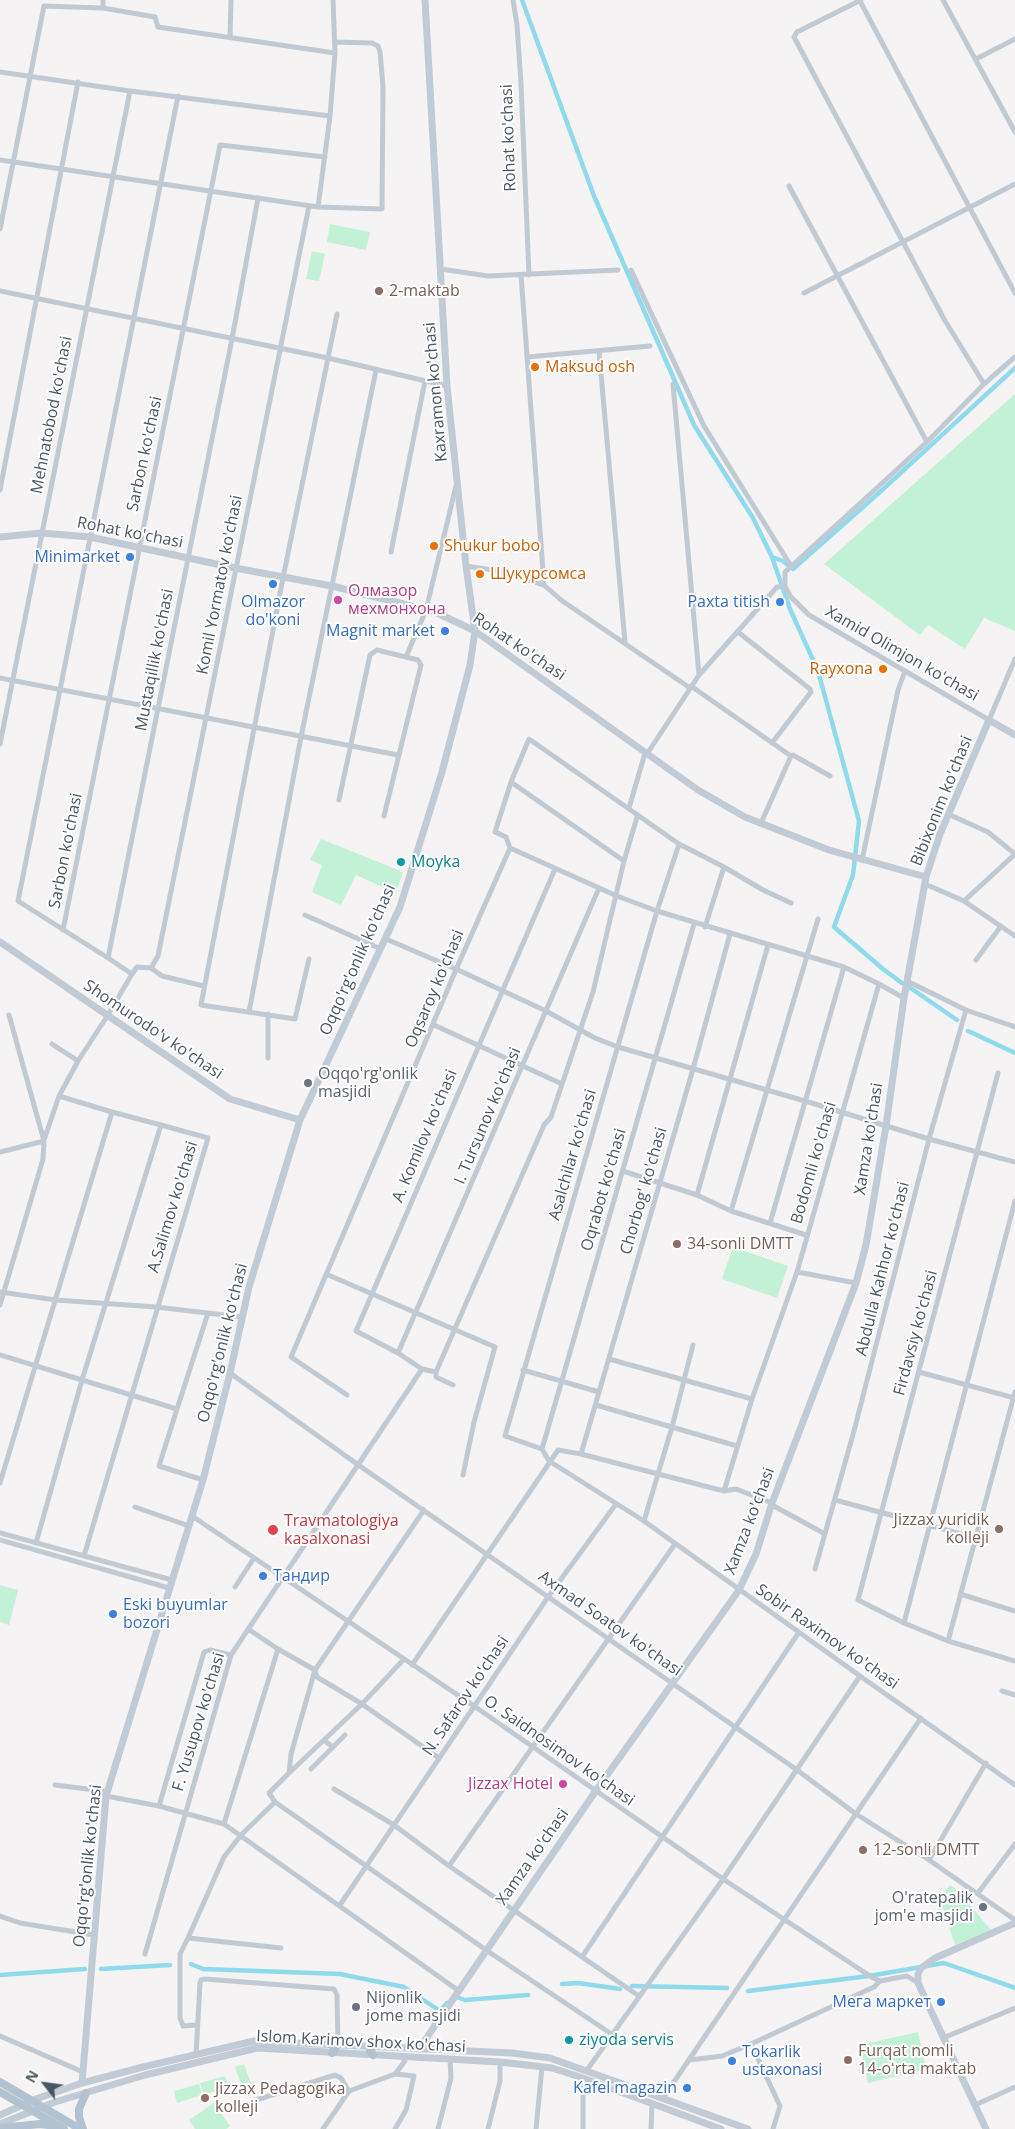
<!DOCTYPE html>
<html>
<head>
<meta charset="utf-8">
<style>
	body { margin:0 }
	#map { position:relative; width:1015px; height:2129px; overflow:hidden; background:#f5f3f3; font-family:"Open Sans",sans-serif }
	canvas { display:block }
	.north { position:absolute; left:20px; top:2059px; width:50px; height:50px; -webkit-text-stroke:4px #fff; paint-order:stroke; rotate:300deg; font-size:14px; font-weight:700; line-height:20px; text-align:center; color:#4a5661 }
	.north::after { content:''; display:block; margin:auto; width:18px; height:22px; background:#4a5661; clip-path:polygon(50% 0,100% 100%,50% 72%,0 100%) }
</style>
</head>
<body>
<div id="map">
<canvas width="1015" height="2129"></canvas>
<div class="north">N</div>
</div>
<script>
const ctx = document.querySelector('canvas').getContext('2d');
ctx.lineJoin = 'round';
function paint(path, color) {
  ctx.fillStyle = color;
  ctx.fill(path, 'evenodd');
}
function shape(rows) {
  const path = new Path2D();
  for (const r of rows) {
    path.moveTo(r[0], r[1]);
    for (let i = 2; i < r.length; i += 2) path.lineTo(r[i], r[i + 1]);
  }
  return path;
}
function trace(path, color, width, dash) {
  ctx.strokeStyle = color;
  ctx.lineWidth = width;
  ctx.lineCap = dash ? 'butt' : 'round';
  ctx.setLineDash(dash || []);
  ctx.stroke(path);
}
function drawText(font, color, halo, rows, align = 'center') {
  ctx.font = font + ' "Open Sans",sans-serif';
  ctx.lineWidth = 4;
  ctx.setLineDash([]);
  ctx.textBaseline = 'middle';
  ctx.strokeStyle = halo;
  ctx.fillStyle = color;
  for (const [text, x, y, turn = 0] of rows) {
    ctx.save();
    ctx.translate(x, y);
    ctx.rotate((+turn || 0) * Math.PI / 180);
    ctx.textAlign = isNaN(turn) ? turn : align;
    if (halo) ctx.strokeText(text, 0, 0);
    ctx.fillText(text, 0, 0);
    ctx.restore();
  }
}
paint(shape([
	[330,224,370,232,366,250,327,242],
	[312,251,325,254,319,281,306,279],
	[1015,394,1015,631,984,618,965,649,928,625,920,635,824,564],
	[321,839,403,872,396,893,356,875,341,905,312,892,322,865,310,860],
	[733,1247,788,1266,777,1298,722,1279],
	[0,1585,18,1590,9,1625,0,1622],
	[950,1885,973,1900,970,1905,991,1930,955,1945,940,1898],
	[918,2032,926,2069,868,2083,860,2045],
	[244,2064,251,2084,242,2087,235,2067],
	[225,2076,229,2087,204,2095,200,2083],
	[199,2084,202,2095,177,2103,174,2091],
	[214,2103,230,2126,226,2129,195,2129,189,2120]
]), '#c3f1d5');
trace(shape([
	[522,0,594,196,694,425,753,518,772,557,790,609,818,671,859,821,853,875,834,927,883,969,902,983],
	[772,557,783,561,789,566],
	[793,569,881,491,1015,368],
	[909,987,957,1020],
	[968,1031,1015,1053],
	[191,1964,203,1969,340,1974,404,1987,440,2011,447,2003],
	[101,1969,170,1965],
	[0,1975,85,1969],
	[562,1984,578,1983,620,1989],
	[632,1986,727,1988],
	[748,1991,869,1976,944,1963,1015,1988],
	[454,1996,465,2000,528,1995]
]), '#90daee', 4.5);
trace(shape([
	[513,0,517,25,521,84,529,275],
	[861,0,797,32,794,37,944,319,984,384],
	[943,0,1015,132],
	[860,1,1015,293],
	[103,8,103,0],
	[230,37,231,0],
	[976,59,1015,39],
	[0,72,130,91,330,116],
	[0,160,318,207,382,209,383,86,380,52,378,46,372,43,335,42],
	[789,186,927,442],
	[318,207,330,116,335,53,333,0],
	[0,229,44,6,103,8,155,17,158,27,335,53],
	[441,269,488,276,618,270],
	[631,270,704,426,791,566],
	[521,275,544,585],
	[0,291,328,358,447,386],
	[804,293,1015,184],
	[599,351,625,642],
	[527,357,650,346],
	[1015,357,984,384,927,442,785,572,785,586,790,596,809,615,989,720,1015,659],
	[673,384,699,675],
	[0,490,78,82],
	[391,552,425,381],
	[466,566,499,571,544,585,561,600,690,688],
	[738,632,810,689,811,692,772,743],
	[406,657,426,610,456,486],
	[0,678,398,755],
	[691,686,791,756],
	[0,744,130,91],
	[647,754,699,675,777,587,785,586],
	[511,782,624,861],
	[339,800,370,655,377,650,418,660,421,665,384,816],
	[629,808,645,753],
	[948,814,988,832,1015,854],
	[761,823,791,756,793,755,830,776],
	[510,848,617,896,657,911,844,967,879,984,904,998],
	[862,860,898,690,905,671],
	[925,884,964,901,1015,936],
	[964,901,1015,854],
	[305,915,381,949],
	[694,924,542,1449,549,1461,644,1521,860,1676,1015,1785],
	[705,927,724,867],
	[63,930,220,145,325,157],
	[386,939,456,969,546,1011,595,1038,618,1047,805,1101,929,1139,1015,1162],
	[108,958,18,901,178,96],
	[309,959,295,1019,201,1005,283,578,337,314],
	[976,960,1001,926],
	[151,968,158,956,309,206],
	[132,974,137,967,151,968,162,976,204,986],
	[907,981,966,1010,1015,1027],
	[249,1012,301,737,376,370],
	[268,1014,268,1058],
	[434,1025,562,1084],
	[52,1044,78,1061],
	[998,1073,858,1600,904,1623,948,1641,1015,1661],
	[59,1096,78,1061,108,1015,132,974,108,958,232,339,258,198],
	[44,1140,59,1096,112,1112],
	[0,1152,44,1141],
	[623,1171,697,1195,731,1211,806,1235],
	[697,1195,768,945],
	[731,1211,818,919],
	[770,1223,844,967],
	[797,1272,856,1283],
	[326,1274,495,1347,474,1422,463,1475],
	[0,1292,56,1300,156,1307,242,1317],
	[0,1305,43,1159,44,1141,9,1015],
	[398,1353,599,888],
	[0,1355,82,1380,161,1125,208,1138,84,1556],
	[609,1359,752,1399],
	[523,1370,599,1392],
	[436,1372,422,1369,398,1353,356,1331,555,869],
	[919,1372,1015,1398],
	[230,1373,357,1464,797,1770,856,1814,929,1860,1015,1920],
	[453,1385,436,1377,436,1372,544,1125,551,1117,593,992,624,861,637,817],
	[347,1395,291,1357,458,965,510,848,506,837,495,832,511,782,529,739,679,844,724,867,763,890,791,903],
	[596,1405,737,1446],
	[177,1409,208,1313],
	[542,1449,505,1436,657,911,679,844],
	[581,1454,693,1069,730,934],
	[0,1483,112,1112,161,1125],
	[724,1491,752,1399,797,1272,879,984],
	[835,1500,976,1538],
	[772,1505,825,1534],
	[135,1507,189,1526],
	[424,1510,315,1670,291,1754,289,1773,269,1793,275,1802,486,1950,613,2035],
	[192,1516,474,1706,723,1879,873,1978,880,1981,907,1976,918,1983],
	[644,1521,672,1427,693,1345],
	[0,1533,172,1580],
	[0,1540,169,1588],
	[36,1543,82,1380,177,1409,159,1466,203,1480],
	[815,1569,854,1431,929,1139,966,1010],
	[235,1587,254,1558],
	[960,1594,1015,1611],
	[904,1623,1015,1201],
	[248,1629,278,1649],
	[948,1641,1015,1392],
	[412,1665,558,1450,581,1454,724,1491,736,1489,772,1503],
	[1002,1691,1015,1695],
	[333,1747,345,1735],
	[311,1769,333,1747,325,1741],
	[289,1773,362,1704,404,1659],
	[55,1785,103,1791,106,1796,159,1806,224,1824,459,1991],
	[334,1789,394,1825,449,1866,639,1996],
	[275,1802,241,1835,224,1857,188,1938,281,1948],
	[159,1806,204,1652,210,1650,231,1655],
	[224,1824,278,1649,315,1670,317,1677,362,1704,439,1758],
	[929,1860,986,1763],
	[449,1866,675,1544],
	[978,1893,1015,1844],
	[340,1905,548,1597,616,1504],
	[0,1916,20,1923,94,1935],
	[188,1938,180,1954,180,2018,183,2026,196,2025],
	[145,1954,231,1655,422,1369],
	[582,1957,799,1632],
	[0,2036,83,2072],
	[943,2038,1015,2008],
	[751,2044,780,2106,773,2129],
	[196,2055,200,1983,201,1980,205,1979,334,1989,337,1995,338,2047],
	[690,2060,722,2056,751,2044,874,1987,880,1981],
	[587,2070,723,1879,860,1676],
	[663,2098,921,1718],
	[256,2100,335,2075,341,2078,349,2091],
	[975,2105,1015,2087],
	[323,2129,349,2091,395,2074,405,2061,402,2057],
	[395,2129,406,2110,414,2076,395,2074],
	[438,2129,451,2078,450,2059],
	[488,2129,500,2081,500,2062],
	[536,2129,542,2067],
	[583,2129,583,2078],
	[651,2129,652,2103]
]), '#c1cad2', 5);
trace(shape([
	[0,537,41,533,90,537,235,568,332,586,435,612,475,631,698,790,745,817,829,850,926,877],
	[0,942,230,1099,300,1120],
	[419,2049,595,1792,739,1590,756,1554,772,1503,856,1283,866,1245,886,1126,904,998,926,877,940,834,989,720,1015,735],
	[82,2083,106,1796,203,1480,230,1373,249,1287,300,1120,400,907,442,772,470,665,475,631,466,566,447,386,425,0],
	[0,2115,36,2099,82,2083,143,2067,254,2041,512,2053,550,2058,748,2129],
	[0,2124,55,2102,145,2075,257,2048,500,2062,552,2068,583,2078,721,2129],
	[986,2129,918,1983,918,1974,921,1968,935,1958,1015,1923]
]), '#c1cbd6', 7);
trace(shape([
	[332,2053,335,2050,332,2045],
	[373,2055,370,2051,373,2047],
	[0,2082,80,2129],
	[0,2092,64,2129],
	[0,2128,40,2124,55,2126],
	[83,2129,79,2117,79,2109,86,2093]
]), '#b3c2d1', 8);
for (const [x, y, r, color] of [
	[379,291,5,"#8d6e63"],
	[535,367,5,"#e8710a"],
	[434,546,5,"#e8710a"],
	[130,557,5,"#3f7fe0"],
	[480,574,5,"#e8710a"],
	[273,584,5,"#3f7fe0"],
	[338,600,5,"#d1479c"],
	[780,602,5,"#3f7fe0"],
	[445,631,5,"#3f7fe0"],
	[883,669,5,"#e8710a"],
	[401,862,5,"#0f9aa8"],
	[308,1083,5,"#6b7280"],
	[677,1244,5,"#8d6e63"],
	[999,1529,5,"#8d6e63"],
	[273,1530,6,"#e0444e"],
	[263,1576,5,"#3f7fe0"],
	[113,1614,5,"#3f7fe0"],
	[563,1784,5,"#d1479c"],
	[863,1850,5,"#8d6e63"],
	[983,1907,5,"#6b7280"],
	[941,2002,5,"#3f7fe0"],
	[356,2007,5,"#6b7280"],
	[569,2040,5,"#0f9aa8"],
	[848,2060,5,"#8d6e63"],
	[732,2061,5,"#3f7fe0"],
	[687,2088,5,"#3f7fe0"],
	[205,2098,5,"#8d6e63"]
]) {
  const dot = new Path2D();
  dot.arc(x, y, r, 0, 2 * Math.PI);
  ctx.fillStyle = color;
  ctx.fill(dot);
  trace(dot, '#fff', 2);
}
drawText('16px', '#4a5661', '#fff', [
	["Rohat ko'chasi",509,138,-92],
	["Kaxramon ko'chasi",436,392,-95],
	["Mehnatobod ko'chasi",52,415,-79],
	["Sarbon ko'chasi",145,454,-78],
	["Rohat ko'chasi",130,533,11],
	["Komil Yormatov ko'chasi",220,585,-79],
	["Rohat ko'chasi",519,647,34],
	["Xamid Olimjon ko'chasi",902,654,30],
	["Mustaqillik ko'chasi",155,660,-79],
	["Bibixonim ko'chasi",942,801,-68],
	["Sarbon ko'chasi",66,851,-79],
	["Oqqo'rg'onlik ko'chasi",358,960,-66],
	["Oqsaroy ko'chasi",435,989,-67],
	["Shomurodo'v ko'chasi",153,1030,34],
	["I. Tursunov ko'chasi",488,1116,-67],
	["A. Komilov ko'chasi",425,1136,-67],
	["Xamza ko'chasi",869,1139,-81],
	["Asalchilar ko'chasi",573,1155,-74],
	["Bodomli ko'chasi",814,1163,-74],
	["Oqrabot ko'chasi",604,1190,-74],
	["Chorbog' ko'chasi",644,1191,-74],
	["A.Salimov ko'chasi",173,1207,-73],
	["Abdulla Kahhor ko'chasi",883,1269,-76],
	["Firdavsiy ko'chasi",916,1333,-75],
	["Oqqo'rg'onlik ko'chasi",223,1343,-76],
	["Xamza ko'chasi",750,1521,-69],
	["Axmad Soatov ko'chasi",610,1624,35],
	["Sobir Raximov ko'chasi",827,1637,35],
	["N. Safarov ko'chasi",466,1696,-56],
	["F. Yusupov ko'chasi",199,1722,-73],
	["O. Saidnosimov ko'chasi",559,1751,35],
	["Xamza ko'chasi",533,1857,-55],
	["Oqqo'rg'onlik ko'chasi",88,1866,-84],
	["Islom Karimov shox ko'chasi",361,2042,3]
]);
drawText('16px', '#785e54', '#fff', [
	["2-maktab",389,291],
	["34-sonli DMTT",687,1244],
	["Jizzax yuridik",989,1520,"right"],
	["kolleji",989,1538,"right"],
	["12-sonli DMTT",873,1850],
	["Furqat nomli",858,2051],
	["14-oʻrta maktab",858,2069],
	["Jizzax Pedagogika",215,2089],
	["kolleji",215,2107]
], 'left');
drawText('16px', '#c56008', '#fff', [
	["Maksud osh",545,367],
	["Shukur bobo",444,546],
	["Шукурсомса",490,574],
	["Rayxona",873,669,"right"]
], 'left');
drawText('16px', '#366cbe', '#fff', [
	["Minimarket",120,557],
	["Olmazor",273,602,"center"],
	["do'koni",273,620,"center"],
	["Paxta titish",770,602],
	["Magnit market",435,631],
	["Тандир",273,1576,"left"],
	["Eski buyumlar",123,1605,"left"],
	["bozori",123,1623,"left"],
	["Мега маркет",931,2002],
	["Tokarlik",742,2052,"left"],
	["ustaxonasi",742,2070,"left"],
	["Kafel magazin",677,2088]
], 'right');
drawText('16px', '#b23c85', '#fff', [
	["Олмазор",348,591],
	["мехмонхона",348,609],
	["Jizzax Hotel",553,1784,"right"]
], 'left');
drawText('16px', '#0d838f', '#fff', [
	["Moyka",411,862],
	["ziyoda servis",579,2040]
], 'left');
drawText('16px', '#5b616d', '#fff', [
	["Oqqo'rg'onlik",318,1074],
	["masjidi",318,1092],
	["O'ratepalik",973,1898,"right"],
	["jom'e masjidi",973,1916,"right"],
	["Nijonlik",366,1998],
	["jome masjidi",366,2016]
], 'left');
drawText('16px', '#be3a42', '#fff', [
	["Travmatologiya",284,1521],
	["kasalxonasi",284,1539]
], 'left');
</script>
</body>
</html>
